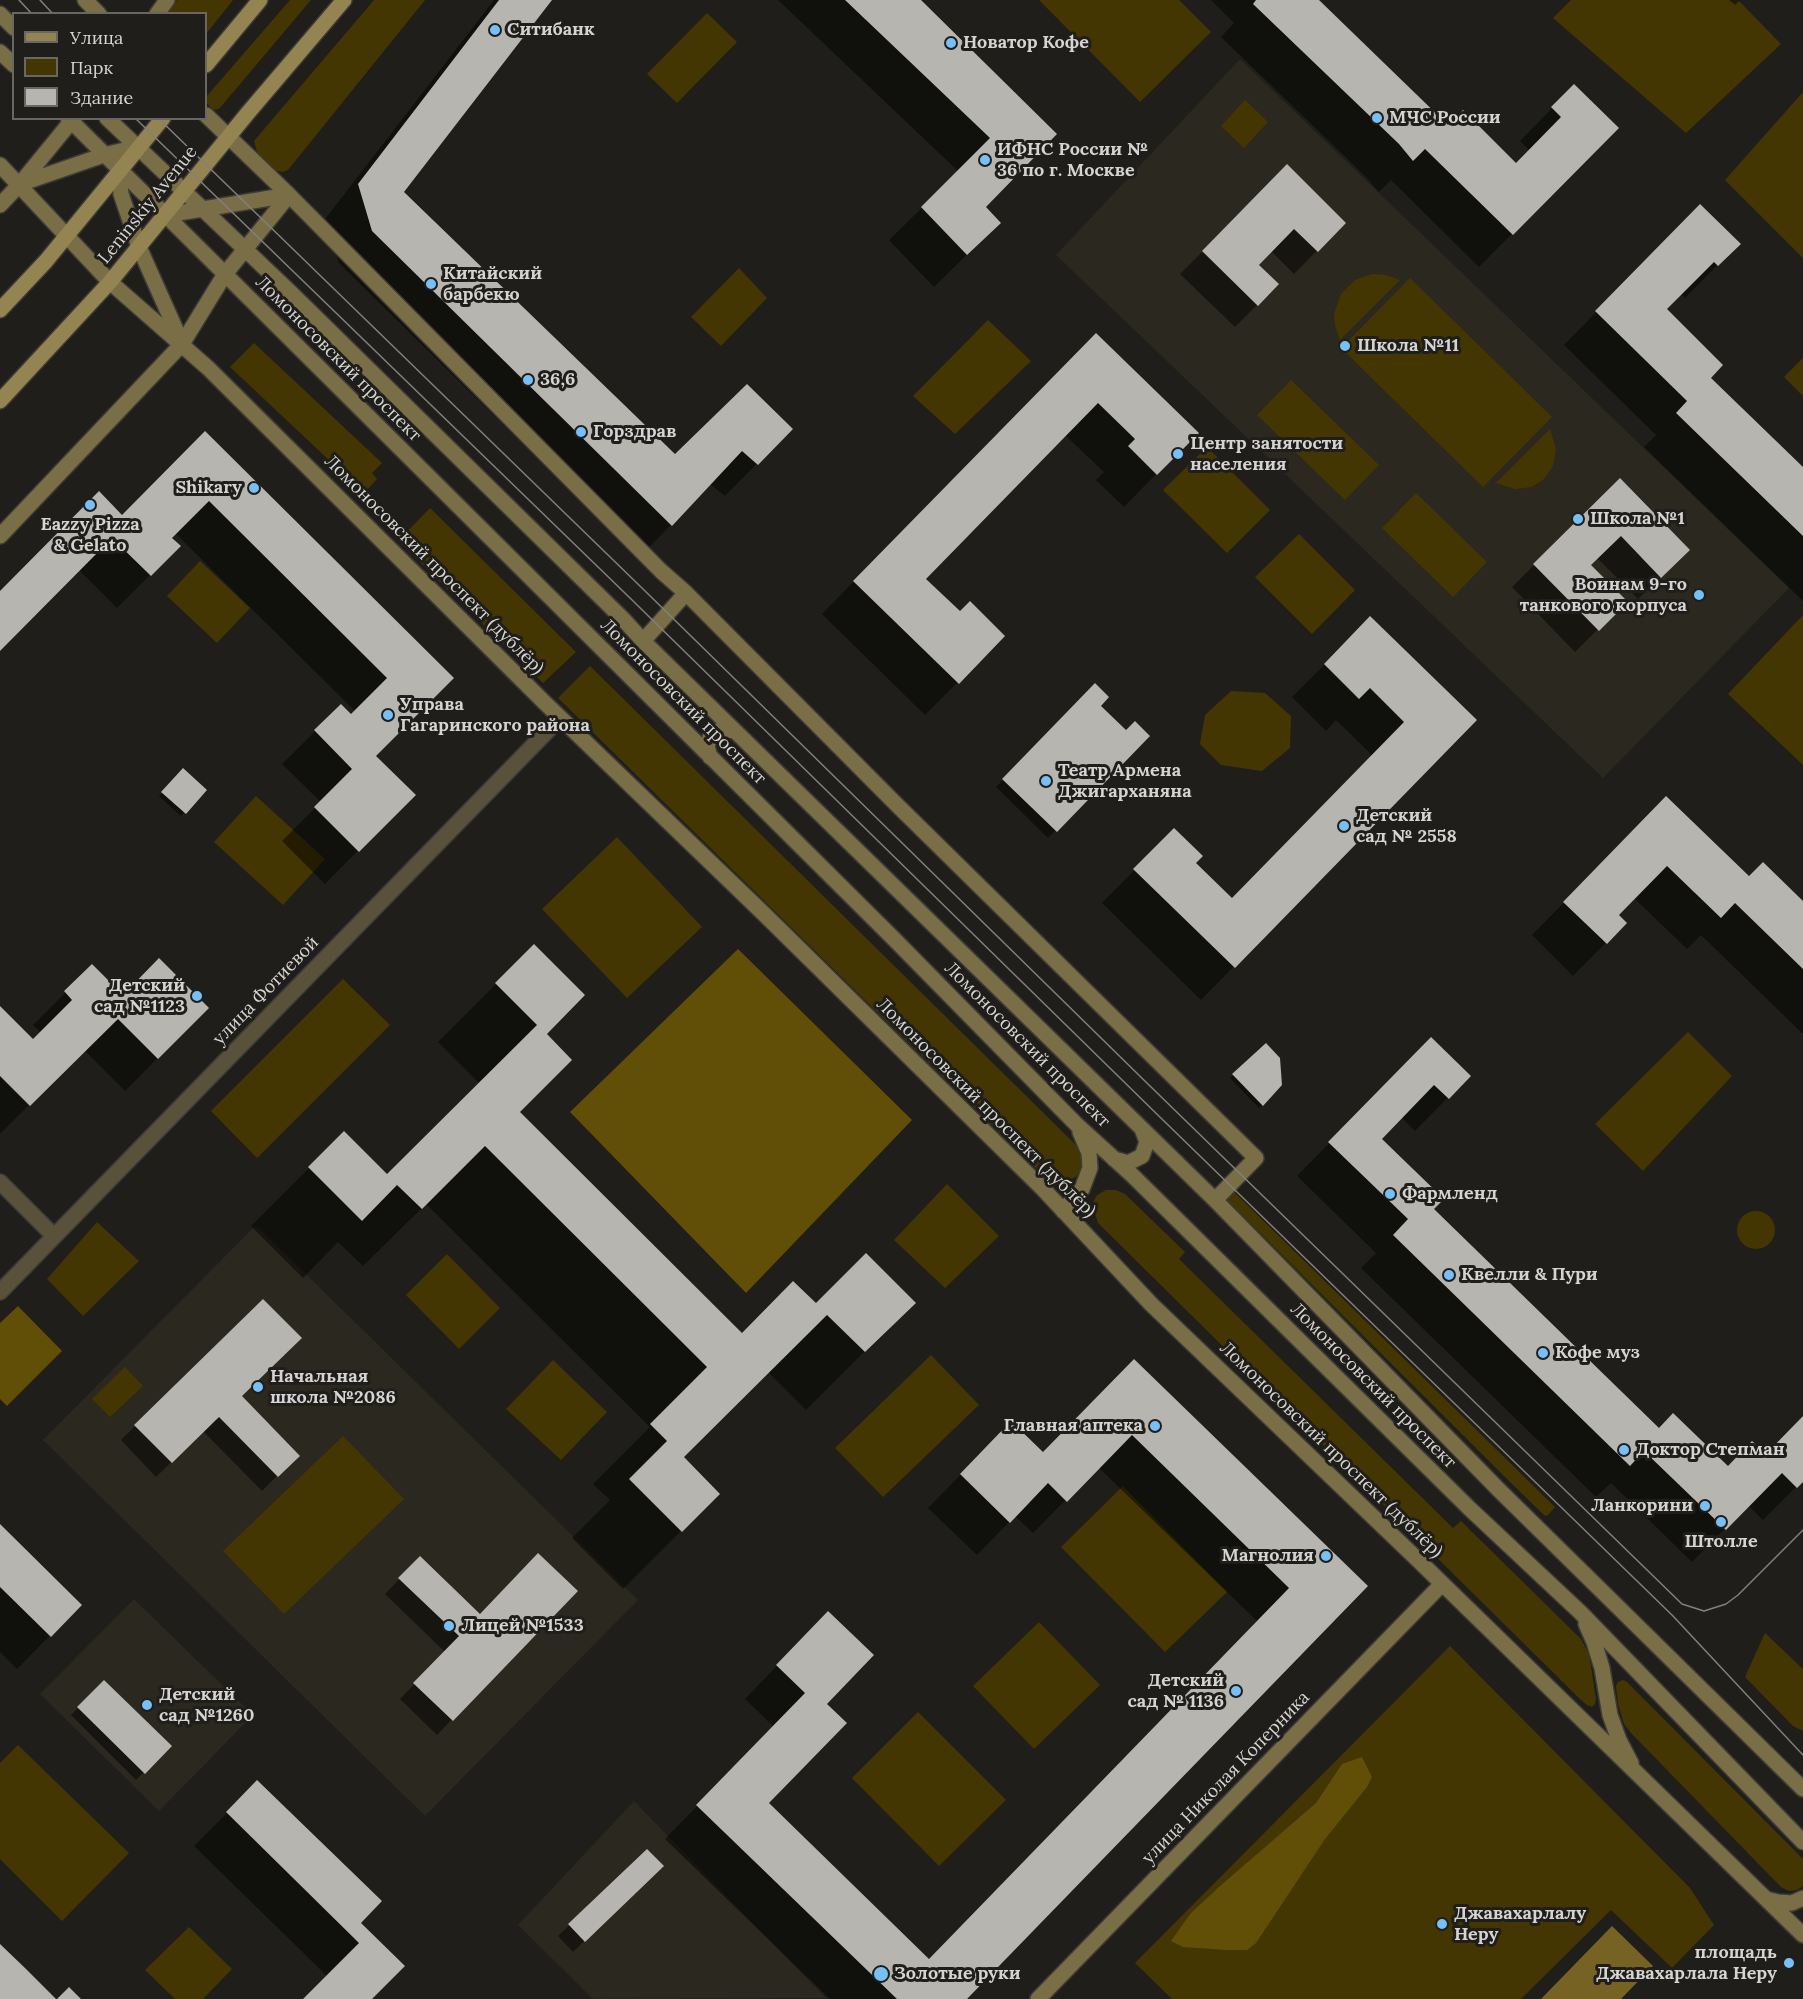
<!DOCTYPE html>
<html>
<head>
<meta charset="utf-8">
<style>
	body { margin:0 }
	#map { position:relative; width:1803px; height:1999px; overflow:hidden; background:#1f1e1a; font-family:Lora,serif }
	canvas { display:block }
	.legend { position:absolute; left:12px; top:12px; width:195px; height:108px; box-sizing:border-box; background:#1f1e1a; border:2px solid #686764; margin:0; padding:8px 10px; list-style:none; font-size:18px; color:#d5d4d2 }
	.legend li { display:flex; align-items:center; gap:12px; height:30px }
	.legend b { width:30px; border:2px solid #686764 }
</style>
</head>
<body>
<div id="map">
<canvas width="1803" height="1999"></canvas>
<ul class="legend">
<li><b style="height:8px;background:#948451"></b>Улица</li>
<li><b style="height:16px;background:#443603"></b>Парк</li>
<li><b style="height:16px;background:#b6b5b0"></b>Здание</li>
</ul>
</div>
<script>
const ctx = document.querySelector('canvas').getContext('2d');
ctx.lineJoin = 'round';
function paint(path, color) {
  ctx.fillStyle = color;
  ctx.fill(path, 'evenodd');
}
function shape(rows) {
  const path = new Path2D();
  for (const r of rows) {
    if (r.length === 3) {
      path.moveTo(r[0] + r[2], r[1]);
      path.arc(r[0], r[1], r[2], 0, 2 * Math.PI);
      continue;
    }
    path.moveTo(r[0], r[1]);
    for (let i = 2; i < r.length; i += 2) path.lineTo(r[i], r[i + 1]);
  }
  return path;
}
function trace(path, color, width, dash) {
  ctx.strokeStyle = color;
  ctx.lineWidth = width;
  ctx.lineCap = dash ? 'butt' : 'round';
  ctx.setLineDash(dash || []);
  ctx.stroke(path);
}
function drawText(font, color, halo, rows, align = 'center') {
  ctx.font = font + ' Lora,serif';
  ctx.lineWidth = 6;
  ctx.setLineDash([]);
  ctx.textBaseline = 'middle';
  ctx.strokeStyle = halo;
  ctx.fillStyle = color;
  for (const [text, x, y, turn = 0] of rows) {
    ctx.save();
    ctx.translate(x, y);
    ctx.rotate((+turn || 0) * Math.PI / 180);
    ctx.textAlign = isNaN(turn) ? turn : align;
    if (halo) ctx.strokeText(text, 0, 0);
    ctx.fillText(text, 0, 0);
    ctx.restore();
  }
}
paint(shape([
	[1240,59,1789,588,1603,778,1056,255],
	[256,1225,638,1600,425,1816,43,1440],
	[134,1599,253,1715,159,1811,40,1694],
	[634,1801,826,1998,593,1999,518,1925]
]), '#2a281f');
paint(shape([
	[177,0,233,0,206,34,206,14,166,14],
	[290,0,311,0,219,109,213,110,206,102,206,97],
	[374,0,425,0,288,170,283,172,273,170,258,155,254,141],
	[1039,0,1179,0,1211,32,1140,102],
	[1571,0,1738,0,1781,44,1686,133,1553,18],
	[707,13,737,42,677,103,647,74],
	[1803,92,1803,258,1725,180],
	[1245,100,1268,122,1244,148,1221,126],
	[739,268,767,298,721,346,691,317],
	[1372,274,1386,275,1400,280,1340,340,1335,325,1334,314,1341,294,1355,280],
	[1410,278,1552,417,1483,487,1341,348],
	[988,320,1031,361,955,434,913,396],
	[254,343,382,463,372,473,377,479,364,493,230,367],
	[1803,358,1803,396,1784,377],
	[1291,380,1379,465,1345,500,1257,415],
	[1550,429,1556,449,1553,466,1544,479,1532,487,1515,489,1496,483],
	[1207,447,1270,510,1227,553,1163,490],
	[1416,493,1487,562,1453,597,1382,528],
	[430,508,576,652,543,683,398,541],
	[1299,534,1355,590,1312,634,1255,577],
	[200,561,250,608,217,643,167,596],
	[1803,615,1803,765,1728,694],
	[590,666,1078,1147,1082,1153,1083,1165,1077,1176,1065,1183,1055,1183,1048,1180,558,698],
	[1231,691,1265,693,1291,716,1290,748,1262,771,1221,765,1200,744,1205,715],
	[256,796,325,859,283,905,214,842],
	[617,837,702,927,627,998,542,909],
	[343,979,390,1025,257,1158,211,1111],
	[1688,1032,1732,1076,1643,1171,1595,1124],
	[947,1184,999,1236,945,1288,894,1240],
	[1106,1190,1116,1190,1125,1194,1185,1252,1179,1259,1453,1528,1461,1521,1581,1639,1589,1654,1596,1699,1595,1704,1592,1707,1587,1705,1581,1700,1098,1223,1094,1210,1093,1202,1097,1195],
	[1232,1190,1555,1507,1548,1515,1545,1516,1509,1481,1224,1197],
	[1756,1230,19],
	[97,1222,139,1261,83,1316,47,1279],
	[447,1254,500,1308,459,1349,406,1295],
	[931,1355,979,1405,883,1497,835,1448],
	[553,1360,607,1412,561,1460,506,1409],
	[125,1367,143,1386,110,1417,92,1399],
	[343,1436,404,1499,284,1614,223,1551],
	[1123,1486,1227,1592,1165,1652,1061,1547],
	[1039,1622,1100,1685,1034,1749,973,1686],
	[1765,1633,1803,1669,1803,1731,1793,1726,1745,1677],
	[1450,1646,1690,1888,1714,1925,1672,1968,1611,1910,1521,1999,1172,1999,1135,1963],
	[1623,1680,1627,1682,1803,1859,1803,1886,1797,1890,1789,1891,1781,1887,1631,1733,1624,1724,1618,1704,1616,1686,1618,1682],
	[918,1712,1006,1800,939,1866,852,1778],
	[18,1745,129,1853,62,1921,0,1859,0,1763],
	[189,1927,232,1969,203,1999,175,1999,145,1970]
]), '#443603');
paint(shape([
	[738,949,912,1120,746,1293,570,1112],
	[18,1306,62,1351,7,1406,0,1399,0,1323],
	[1362,1757,1372,1777,1367,1787,1325,1839,1256,1943,1247,1950,1225,1950,1183,1947,1171,1941,1191,1913,1219,1887,1316,1803,1342,1764]
]), '#614e07');
paint(shape([
	[1612,1926,1653,1966,1621,1999,1541,1999]
]), '#766323');
paint(shape([
	[494,0,550,0,402,192,675,456,791,429,725,496,710,484,639,558,339,263,326,218],
	[778,0,919,0,1054,134,984,207,999,223,934,287,889,240,959,172],
	[1211,0,1317,0,1448,127,1516,165,1530,151,1520,141,1574,86,1617,128,1479,267,1391,180,1379,192,1366,177,1221,37,1234,23],
	[1729,0,1740,0,1735,5],
	[1287,167,1344,223,1294,274,1271,251,1257,265,1277,285,1235,327,1180,274],
	[1668,239,1738,244,1685,298,1680,293,1664,309,1709,378,1803,469,1803,601,1644,447,1656,435,1564,345],
	[1063,367,1196,433,1124,507,1096,480,1104,472,1065,435,924,579,960,614,1003,636,925,715,822,614],
	[205,433,452,678,374,756,413,795,325,884,282,841,321,802,282,764,341,706,351,716,356,712,175,533,170,538,179,546,117,608,79,570,0,649,0,593,122,517],
	[1620,480,1688,550,1638,599,1597,558,1589,565,1625,602,1575,652,1512,587],
	[1338,651,1475,720,1201,1000,1102,903,1174,830,1194,863,1232,900,1373,756,1336,720,1326,731,1292,697],
	[1095,685,1099,706,1126,732,1147,736,1048,838,996,787],
	[183,770,205,790,181,816,159,796],
	[1634,831,1749,878,1803,904,1803,1034,1701,935,1687,949,1634,898,1617,915,1625,923,1573,976,1532,935],
	[534,946,544,1034,518,1112,741,1335,816,1305,913,1303,806,1410,768,1372,682,1457,718,1494,623,1589,572,1538,610,1500,593,1484,650,1427,426,1204,363,1266,338,1242,303,1278,251,1226,344,1133,387,1176,480,1084,438,1042],
	[92,966,123,997,207,1008,125,1091,84,1050,0,1134,0,1009,33,1041,41,1033,33,1025],
	[1266,1045,1281,1085,1259,1108,1230,1078],
	[1399,1072,1469,1076,1415,1131,1401,1117,1379,1139,1432,1209,1658,1430,1727,1468,1765,1456,1803,1417,1803,1480,1763,1520,1748,1505,1692,1562,1611,1483,1596,1497,1361,1268,1376,1253,1297,1176],
	[263,1301,240,1396,298,1455,262,1491,203,1431,156,1477,121,1440],
	[1101,1394,1366,1586,965,1999,830,1999,665,1839,774,1727,745,1699,796,1646,825,1704,767,1803,929,1960,1258,1622,1098,1467,1033,1533,1015,1516,977,1555,928,1508,979,1456,1043,1454],
	[0,1527,80,1605,17,1669,0,1652],
	[420,1558,480,1615,575,1591,437,1735,400,1699,445,1652,385,1594],
	[104,1682,169,1746,136,1780,71,1715],
	[258,1782,359,1923,370,1999,305,1999,327,1976,194,1846],
	[647,1851,662,1866,573,1952,558,1936]
]), '#0007');
paint(shape([
	[499,0,552,0,404,192,675,454,747,384,793,429,758,465,742,451,672,526,372,231,358,184],
	[845,0,921,0,1057,134,986,207,1001,223,967,255,921,207,990,138],
	[1256,0,1319,0,1448,125,1463,110,1516,163,1561,117,1551,107,1574,84,1619,128,1513,235,1425,149,1413,161,1399,144,1253,4],
	[1287,164,1346,223,1318,252,1294,229,1259,265,1279,284,1258,306,1202,251],
	[1700,204,1741,244,1718,266,1714,262,1667,309,1723,365,1711,378,1803,467,1803,536,1676,413,1687,401,1595,311],
	[1096,333,1199,433,1157,475,1128,446,1135,439,1098,403,926,579,960,611,970,601,1005,636,959,684,853,581],
	[205,431,454,678,376,756,416,795,359,852,314,807,352,769,314,730,341,704,351,714,387,678,209,501,172,538,181,546,151,576,112,538,0,651,0,591,99,491,122,515],
	[1620,478,1690,550,1661,578,1621,536,1591,565,1628,602,1599,631,1533,564],
	[1370,616,1477,720,1235,968,1133,869,1174,828,1203,856,1196,863,1232,898,1404,722,1370,688,1359,699,1324,664],
	[1095,683,1109,697,1101,706,1126,730,1135,721,1150,736,1057,832,1002,779],
	[183,768,207,790,186,814,161,792],
	[1666,796,1749,876,1763,862,1803,901,1803,969,1735,903,1721,918,1667,866,1619,915,1627,923,1607,944,1563,902],
	[534,944,585,995,547,1034,572,1060,520,1112,742,1333,793,1281,816,1303,866,1253,916,1303,865,1352,827,1315,684,1457,720,1494,682,1532,629,1479,667,1441,650,1424,707,1367,485,1146,422,1209,397,1185,362,1221,308,1167,344,1131,387,1174,537,1025,495,983],
	[159,958,209,1008,158,1059,118,1019,30,1106,0,1076,0,1006,33,1039,72,1000,64,991,92,964,123,995],
	[1431,1037,1471,1076,1449,1099,1434,1085,1382,1139,1444,1199,1434,1209,1659,1428,1673,1413,1728,1466,1752,1441,1766,1454,1803,1416,1803,1482,1797,1488,1782,1473,1726,1530,1644,1451,1630,1466,1393,1235,1408,1219,1328,1142],
	[1266,1043,1280,1058,1282,1085,1263,1106,1232,1074],
	[263,1299,302,1338,242,1396,300,1456,278,1477,219,1417,172,1463,134,1425],
	[1134,1359,1368,1586,967,1999,897,1999,696,1805,805,1693,776,1665,828,1611,874,1655,827,1704,847,1723,769,1803,929,1959,1289,1588,1132,1435,1067,1502,1048,1483,1010,1523,960,1474,1011,1421,1043,1452],
	[0,1524,82,1605,51,1637,0,1587],
	[538,1553,578,1591,453,1721,413,1683,459,1636,398,1578,420,1556,480,1614],
	[104,1680,172,1746,145,1774,77,1707],
	[257,1780,382,1901,361,1923,405,1966,372,1999,303,1999,359,1943,226,1812],
	[647,1849,664,1866,585,1942,568,1924],
	[0,1944,25,1968,56,1999,0,1999],
	[69,1987,81,1999,57,1999]
]), '#b6b5b0');
const street = shape([
	[0,1182,54,1236],
	[0,1292,560,718]
]);
const secondary = shape([
	[85,0,99,14],
	[0,14,14,28],
	[157,14,167,0],
	[0,52,14,65],
	[206,115,289,195,661,571,686,593,897,805,1256,1158,1215,1200],
	[68,118,895,940,1077,1125,1132,1175,1469,1508,1581,1613,1803,1842],
	[107,118,290,292,624,620,643,641,1215,1200,1499,1490,1803,1789],
	[0,165,110,282,208,368,544,702,763,913,1044,1190,1151,1304,1418,1560,1803,1935],
	[119,170,121,194,139,247,180,339],
	[20,184,104,155,137,147],
	[0,205,20,184,74,118],
	[166,215,289,195],
	[0,536,182,344,225,274,289,195],
	[643,641,686,593],
	[710,757,707,746,711,735,722,729,735,731],
	[1114,1159,1128,1163,1142,1156,1147,1142,1142,1129],
	[1063,1211,1082,1189,1090,1168,1089,1153,1080,1132],
	[1586,1624,1594,1642,1602,1668,1610,1715,1619,1740,1631,1763],
	[1766,1899,1778,1902,1792,1903,1803,1898],
	[1038,1999,1442,1584]
]);
const primary = shape([
	[206,65,260,0],
	[0,310,46,261,163,118],
	[0,401,110,282,247,114,344,0]
]);
trace(street, '#3c3b37', 18);
trace(secondary, '#3c3b37', 18);
trace(primary, '#3c3b37', 18);
trace(street, '#595139', 15);
trace(secondary, '#7a6e47', 15);
trace(primary, '#948451', 15);
trace(shape([
	[19,0,32,14],
	[40,0,53,14],
	[135,118,630,598,1165,1122,1672,1615,1803,1755],
	[158,118,642,588,1150,1086,1682,1604,1704,1611,1726,1604,1738,1595,1803,1530]
]), '#81807e', 1.5);
for (const [x, y, r, color] of [
	[495,30,6,"#76c0f7"],
	[951,43,6,"#76c0f7"],
	[1377,118,6,"#76c0f7"],
	[985,160,6,"#76c0f7"],
	[431,284,6,"#76c0f7"],
	[1345,346,6,"#76c0f7"],
	[528,380,6,"#76c0f7"],
	[581,432,6,"#76c0f7"],
	[1178,454,6,"#76c0f7"],
	[254,488,6,"#76c0f7"],
	[90,505,6,"#76c0f7"],
	[1578,519,6,"#76c0f7"],
	[1699,595,6,"#76c0f7"],
	[388,715,6,"#76c0f7"],
	[1046,781,6,"#76c0f7"],
	[1344,826,6,"#76c0f7"],
	[197,996,6,"#76c0f7"],
	[1390,1194,6,"#76c0f7"],
	[1449,1275,6,"#76c0f7"],
	[1543,1353,6,"#76c0f7"],
	[258,1387,6,"#76c0f7"],
	[1155,1426,6,"#76c0f7"],
	[1624,1450,6,"#76c0f7"],
	[1705,1506,6,"#76c0f7"],
	[1721,1522,6,"#76c0f7"],
	[1326,1556,6,"#76c0f7"],
	[449,1626,6,"#76c0f7"],
	[1236,1691,6,"#76c0f7"],
	[147,1705,6,"#76c0f7"],
	[1442,1924,6,"#76c0f7"],
	[1789,1963,6,"#76c0f7"],
	[881,1974,8,"#76c0f7"]
]) {
  const dot = new Path2D();
  dot.arc(x, y, r, 0, 2 * Math.PI);
  ctx.fillStyle = color;
  ctx.fill(dot);
  trace(dot, '#1f1e1a', 2);
}
drawText('bold 18px', '#d5d4d2', '#1f1e1a', [
	["Ситибанк",507,30],
	["Новатор Кофе",963,43],
	["МЧС России",1389,118],
	["ИФНС России №",997,150],
	["36 по г. Москве",997,171],
	["Китайский",443,274],
	["барбекю",443,295],
	["Школа №11",1357,346],
	["36,6",540,380],
	["Горздрав",593,432],
	["Центр занятости",1190,444],
	["населения",1190,465],
	["Shikary",242,488,"right"],
	["Школа №1",1590,519],
	["Eazzy Pizza",90,525,"center"],
	["& Gelato",90,546,"center"],
	["Воинам 9-го",1687,585,"right"],
	["танкового корпуса",1687,606,"right"],
	["Управа",400,705],
	["Гагаринского района",400,726],
	["Театр Армена",1058,771],
	["Джигарханяна",1058,792],
	["Детский",1356,816],
	["сад № 2558",1356,837],
	["Детский",185,986,"right"],
	["сад №1123",185,1007,"right"],
	["Фармленд",1402,1194],
	["Квелли & Пури",1461,1275],
	["Кофе муз",1555,1353],
	["Начальная",270,1377],
	["школа №2086",270,1398],
	["Главная аптека",1143,1426,"right"],
	["Доктор Степман",1636,1450],
	["Ланкорини",1693,1506,"right"],
	["Штолле",1721,1542,"center"],
	["Магнолия",1314,1556,"right"],
	["Лицей №1533",461,1626],
	["Детский",1224,1681,"right"],
	["сад № 1136",1224,1702,"right"],
	["Детский",159,1695],
	["сад №1260",159,1716],
	["Джавахарлалу",1454,1914],
	["Неру",1454,1935],
	["площадь",1777,1953,"right"],
	["Джавахарлала Неру",1777,1974,"right"],
	["Золотые руки",894,1974]
], 'left');
drawText('18px', '#d5d4d2', '#1f1e1a', [
	["Leninskiy Avenue",148,205,-51],
	["Ломоносовский проспект",338,359,45],
	["Ломоносовский проспект (дублёр)",434,565,45],
	["Ломоносовский проспект",683,702,45],
	["улица Фотиевой",266,991,-46],
	["Ломоносовский проспект",1027,1045,45],
	["Ломоносовский проспект (дублёр)",986,1108,45],
	["Ломоносовский проспект",1373,1386,45],
	["Ломоносовский проспект (дублёр)",1331,1450,44],
	["улица Николая Коперника",1226,1778,-46]
]);
</script>
</body>
</html>
